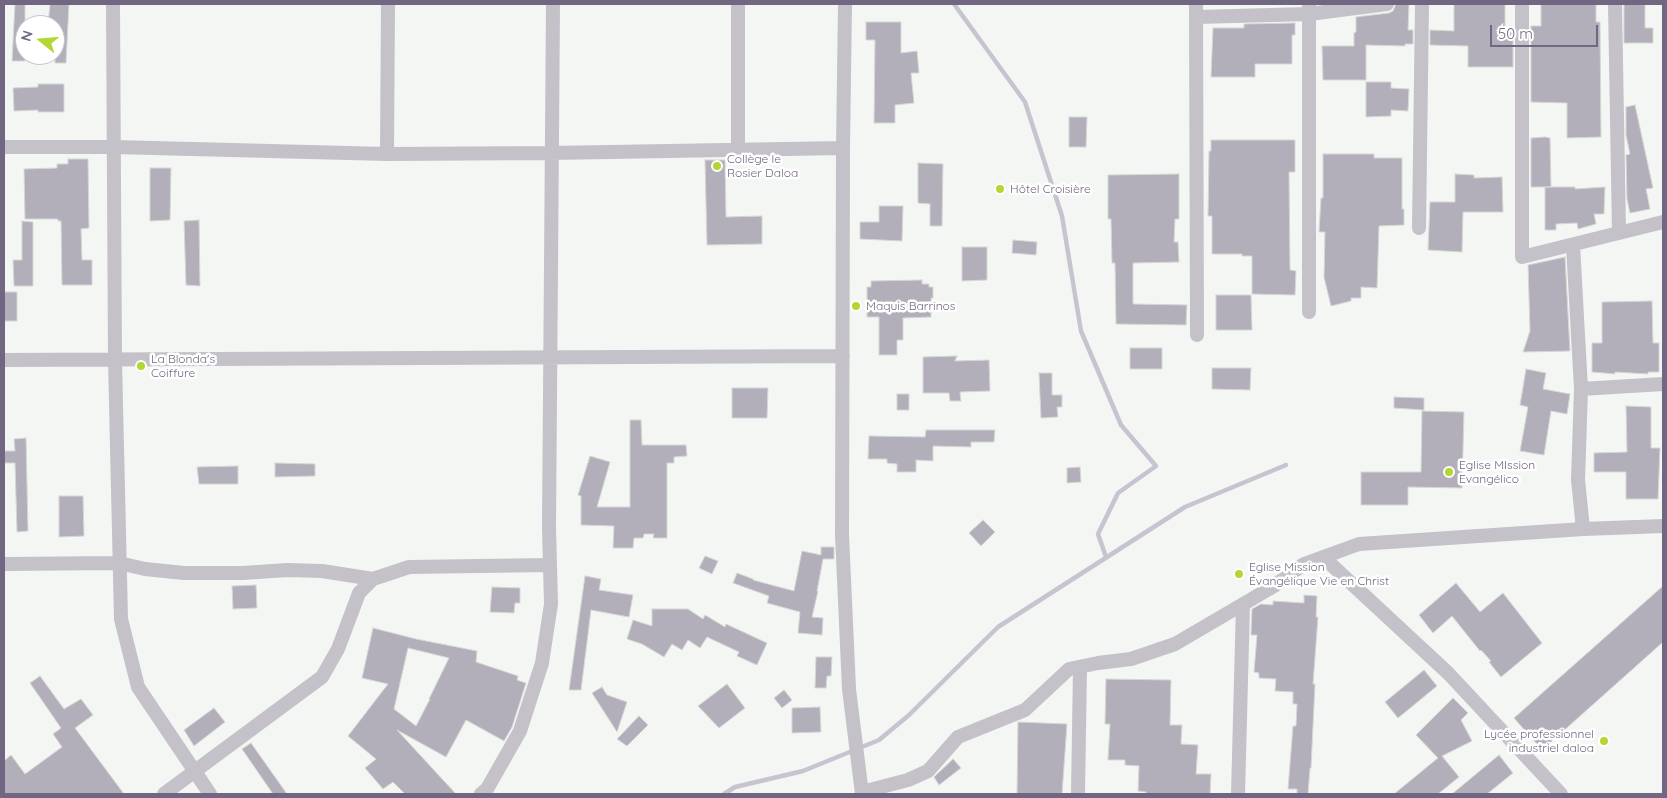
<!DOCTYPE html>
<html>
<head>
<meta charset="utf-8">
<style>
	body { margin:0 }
	#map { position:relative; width:1667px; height:798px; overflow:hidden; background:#f3f6f3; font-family:Quicksand,sans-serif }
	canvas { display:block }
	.frame { position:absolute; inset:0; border:5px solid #726782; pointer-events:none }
	.north { position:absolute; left:15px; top:15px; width:50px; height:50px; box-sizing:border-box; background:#fff; border:1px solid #c7c2cd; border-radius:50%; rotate:287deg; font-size:14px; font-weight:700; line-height:20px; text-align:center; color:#726782 }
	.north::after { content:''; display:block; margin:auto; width:18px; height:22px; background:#b2d732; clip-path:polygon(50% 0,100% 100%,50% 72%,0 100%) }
	.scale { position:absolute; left:1490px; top:25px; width:108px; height:22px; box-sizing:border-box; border:2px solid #726782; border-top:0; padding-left:6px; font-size:15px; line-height:18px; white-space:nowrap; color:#726782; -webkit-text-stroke:4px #fff; paint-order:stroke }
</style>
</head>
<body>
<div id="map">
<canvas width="1667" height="798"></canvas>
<div class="frame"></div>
<div class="north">N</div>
<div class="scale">50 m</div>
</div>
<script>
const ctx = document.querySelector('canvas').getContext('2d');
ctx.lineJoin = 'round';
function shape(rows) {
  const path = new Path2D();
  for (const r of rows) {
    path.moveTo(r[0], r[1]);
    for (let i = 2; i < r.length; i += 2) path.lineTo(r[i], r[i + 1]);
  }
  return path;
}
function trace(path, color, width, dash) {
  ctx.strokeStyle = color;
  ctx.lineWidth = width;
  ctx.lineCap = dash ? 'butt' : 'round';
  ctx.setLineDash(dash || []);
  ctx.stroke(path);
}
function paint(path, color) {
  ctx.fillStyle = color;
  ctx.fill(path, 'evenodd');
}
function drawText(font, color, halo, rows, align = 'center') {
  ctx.font = font + ' Quicksand,sans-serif';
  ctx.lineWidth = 5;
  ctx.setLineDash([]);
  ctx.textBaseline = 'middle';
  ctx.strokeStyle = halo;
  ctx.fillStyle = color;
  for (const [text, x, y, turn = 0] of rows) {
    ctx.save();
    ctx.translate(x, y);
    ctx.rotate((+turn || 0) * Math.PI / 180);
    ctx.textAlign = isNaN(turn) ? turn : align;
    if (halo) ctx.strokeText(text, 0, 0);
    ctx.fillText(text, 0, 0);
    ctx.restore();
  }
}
trace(shape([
	[954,4,1025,102,1062,216,1081,331,1121,425,1156,466,1118,493,1098,534,1106,557],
	[724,794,735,787,803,771,879,740,909,715,998,627,1185,507,1286,465]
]), '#c7c4d0', 4.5);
const building = shape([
	[15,4,25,4,25,61,12,61,15,4],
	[50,4,69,4,66,63,55,63,55,25,48,25,50,4],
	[1396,4,1409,4,1408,30,1413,30,1413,44,1405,44,1405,46,1366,45,1366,80,1323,80,1322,46,1354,46,1354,33,1356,32,1356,17,1389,13,1393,11,1396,4],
	[1454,4,1505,4,1505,32,1513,32,1513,67,1468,67,1468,46,1430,45,1430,30,1454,31,1454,4],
	[1541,4,1596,4,1596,22,1600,22,1601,137,1567,138,1567,103,1531,102,1531,26,1541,26,1541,4],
	[1624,4,1645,4,1645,28,1653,28,1653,43,1624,43,1624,4],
	[866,22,901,22,901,53,917,51,919,73,911,73,914,103,895,105,895,123,874,123,875,40,866,40,866,22],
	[1295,23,1295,35,1292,35,1292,64,1255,64,1255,77,1211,77,1213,28,1244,28,1244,24,1295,23],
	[1366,82,1391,82,1391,88,1409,89,1408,111,1391,110,1391,116,1366,117,1366,82],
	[38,84,64,84,64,112,38,112,38,110,14,111,13,88,38,87,38,84],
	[1635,105,1653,188,1646,189,1650,209,1630,213,1627,199,1626,155,1630,154,1626,135,1626,107,1635,105],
	[1069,117,1087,117,1086,147,1069,147,1069,117],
	[1545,137,1550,138,1551,187,1531,187,1531,138,1545,137],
	[1211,140,1295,140,1295,172,1289,172,1290,270,1296,271,1295,295,1252,294,1252,256,1242,256,1242,254,1212,254,1212,216,1208,216,1209,151,1211,151,1211,140],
	[1323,154,1374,154,1374,158,1402,158,1402,209,1404,209,1404,225,1379,226,1377,288,1361,287,1361,298,1351,298,1351,301,1331,306,1324,277,1325,232,1319,232,1321,198,1323,198,1323,154],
	[68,159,88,159,89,228,81,229,82,260,92,260,92,285,62,285,61,221,58,221,58,219,25,219,24,169,57,168,57,164,68,164,68,159],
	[705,160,725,160,726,217,762,216,762,244,707,245,705,160],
	[918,163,943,164,942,226,930,226,930,204,918,203,918,163],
	[150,168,171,168,170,220,150,221,150,168],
	[1179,174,1179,219,1175,219,1174,242,1178,242,1179,262,1133,263,1133,304,1187,305,1186,325,1116,324,1115,263,1112,263,1111,219,1108,219,1108,175,1179,174],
	[1455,174,1474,175,1474,178,1502,177,1503,212,1463,212,1462,252,1428,250,1430,202,1455,202,1455,174],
	[1545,187,1575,187,1575,189,1605,187,1604,214,1594,214,1596,224,1578,229,1577,223,1556,224,1556,230,1545,230,1545,187],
	[879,206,903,206,902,241,860,239,860,222,879,222,879,206],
	[199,220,200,286,186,285,184,221,199,220],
	[22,221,33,222,33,286,14,286,13,260,22,260,22,221],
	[1013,240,1037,242,1036,255,1012,253,1013,240],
	[962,247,987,247,987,280,962,281,962,247],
	[1565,257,1570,351,1523,352,1530,331,1528,265,1565,257],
	[922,280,922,284,929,284,929,287,933,287,933,298,931,298,931,317,903,318,903,340,897,340,897,355,879,355,879,317,867,317,867,287,871,287,871,281,922,280],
	[4,292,17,292,17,321,4,321,4,292],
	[1216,295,1251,295,1252,330,1216,330,1216,295],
	[1652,301,1653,343,1659,343,1659,372,1648,372,1648,374,1615,372,1615,374,1592,372,1592,343,1602,343,1602,302,1652,301],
	[1130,348,1162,348,1162,369,1130,369,1130,348],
	[957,356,955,361,989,360,990,391,960,392,961,401,950,401,949,393,923,393,923,357,957,356],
	[1212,368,1251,368,1250,390,1212,389,1212,368],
	[1526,369,1546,373,1543,389,1570,394,1567,414,1551,411,1544,455,1520,451,1528,407,1520,405,1526,369],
	[1039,373,1052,373,1052,395,1062,395,1062,407,1057,407,1058,417,1041,418,1039,373],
	[732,388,768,388,767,418,732,418,732,388],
	[897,394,909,394,909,410,897,410,897,394],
	[1394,397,1424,398,1424,410,1394,408,1394,397],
	[1626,406,1651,407,1651,448,1660,448,1658,499,1626,499,1626,472,1594,472,1594,453,1627,452,1626,406],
	[1422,411,1464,412,1462,488,1408,487,1408,505,1361,505,1361,472,1421,472,1422,411],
	[630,420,641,420,642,445,686,445,687,456,674,457,674,463,667,463,667,538,653,538,654,534,644,534,643,538,634,538,633,548,613,548,614,526,581,525,581,496,578,495,590,456,610,462,597,507,630,507,630,420],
	[926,430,995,430,994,442,971,442,971,447,933,446,933,461,916,460,916,472,897,472,897,464,887,463,887,459,868,459,869,436,925,437,926,430],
	[26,438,28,531,17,532,15,463,4,463,4,451,15,451,14,439,26,438],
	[275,463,315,464,315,476,275,477,275,463],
	[238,466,238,484,199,484,197,467,238,466],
	[1080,467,1081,482,1067,483,1067,468,1080,467],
	[59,496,83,496,84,536,59,537,59,496],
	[983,520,995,532,981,546,969,533,983,520],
	[821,547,834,547,834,559,823,559,817,591,818,591,812,617,823,618,822,635,798,633,800,612,767,603,769,596,733,583,737,573,753,579,753,580,794,591,802,551,821,555,821,547],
	[705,556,718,561,712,574,699,568,705,556],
	[585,576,601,579,599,590,633,595,629,617,591,610,581,690,569,690,585,576],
	[1456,583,1480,612,1503,593,1542,643,1501,677,1489,662,1491,661,1481,650,1480,651,1452,616,1433,633,1419,615,1456,583],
	[256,585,257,608,233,609,232,586,256,585],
	[1663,586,1663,642,1542,750,1514,718,1663,586],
	[492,587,520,588,520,603,515,603,514,613,490,612,492,587],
	[1304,595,1317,596,1316,617,1318,617,1313,684,1315,684,1311,768,1310,768,1308,794,1297,794,1297,789,1288,789,1293,726,1296,726,1297,704,1293,704,1293,692,1275,691,1276,679,1259,678,1259,673,1254,672,1257,635,1251,635,1252,609,1261,604,1273,605,1273,601,1304,603,1304,595],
	[652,609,688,609,703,619,705,615,725,627,726,624,767,643,757,665,737,656,739,652,707,637,700,648,688,640,682,650,672,644,664,657,642,644,627,639,633,620,652,626,652,609],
	[373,628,416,639,477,651,476,662,518,676,517,680,526,683,512,727,504,741,466,720,446,757,397,730,456,794,405,794,393,782,383,789,365,768,376,759,348,736,388,684,362,678,373,628],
	[408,648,449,658,429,699,430,699,416,726,394,709,408,648],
	[816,657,832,657,831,676,827,676,826,688,815,688,816,657],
	[1424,670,1437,686,1398,718,1385,702,1424,670],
	[40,676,64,709,81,699,93,715,75,728,124,794,4,794,4,761,11,755,25,774,62,747,53,734,61,728,30,683,40,676],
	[1106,679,1171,680,1170,725,1182,725,1181,744,1198,745,1196,774,1211,774,1210,794,1146,794,1146,792,1138,791,1139,766,1125,765,1125,760,1108,760,1110,724,1105,724,1106,679],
	[727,684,745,708,719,728,698,706,727,684],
	[602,687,607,695,627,702,617,732,592,693,602,687],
	[784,690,792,700,782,708,774,698,784,690],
	[1453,698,1468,713,1461,720,1472,741,1442,756,1459,777,1438,794,1394,794,1438,758,1416,735,1453,698],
	[820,707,821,732,792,733,792,708,820,707],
	[214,708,225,722,194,746,184,730,214,708],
	[639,716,648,725,627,746,617,739,639,716],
	[1018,722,1067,724,1062,794,1017,794,1018,722],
	[251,743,287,794,273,794,242,749,251,743],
	[1499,755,1513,773,1487,794,1452,794,1499,755],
	[953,759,961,768,939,785,934,777,953,759]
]);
paint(building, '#b2afba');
trace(building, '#d5d7d5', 1);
trace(shape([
	[113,4,115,360,121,619,138,687,210,794],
	[845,4,843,148,842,535,849,689,862,794],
	[1196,4,1197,335],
	[1522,4,1522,257,1663,222],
	[1615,4,1619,233],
	[1197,17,1309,14,1387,4],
	[4,147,114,147,387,154,551,153,843,148],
	[738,150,738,4],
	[387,154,388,4],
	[1419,228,1422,4],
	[1573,245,1581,389,1578,480,1583,529],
	[1309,312,1309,4],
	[4,360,843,356],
	[1581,389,1663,384],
	[1323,557,1448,673,1561,794],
	[4,564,119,563,145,569,184,573,243,573,287,570,322,571,373,579],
	[862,792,908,780,928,771,958,737,1025,710,1069,669,1098,663,1131,659,1175,644,1274,586,1304,564,1359,544,1583,529,1663,526],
	[164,794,322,677,338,649,359,593,373,579,409,567,550,565],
	[481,794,487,789,520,731,542,663,551,604,549,527,553,4],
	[1078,794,1080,667],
	[1238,794,1243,604]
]), '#c4c1c8', 14);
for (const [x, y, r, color] of [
	[717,166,5,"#b2d732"],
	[1000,189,5,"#b2d732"],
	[856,306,5,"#b2d732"],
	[141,366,5,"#b2d732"],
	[1449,472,5,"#b2d732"],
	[1239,574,5,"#b2d732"],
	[1604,741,5,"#b2d732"]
]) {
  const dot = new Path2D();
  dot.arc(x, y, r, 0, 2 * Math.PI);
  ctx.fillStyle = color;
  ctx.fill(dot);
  trace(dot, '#fff', 2);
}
drawText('12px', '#726782', '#fff', [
	["Collège le",727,159],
	["Rosier Daloa",727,173],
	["Hôtel Croisière",1010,189],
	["Maquis Barrinos",866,306],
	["La Blonda's",151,359],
	["Coiffure",151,373],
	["Eglise MIssion",1459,465],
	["Evangélico",1459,479],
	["Eglise Mission",1249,567],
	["Évangélique Vie en Christ",1249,581],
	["Lycée professionnel",1594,734,"right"],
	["industriel daloa",1594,748,"right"]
], 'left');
</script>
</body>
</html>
